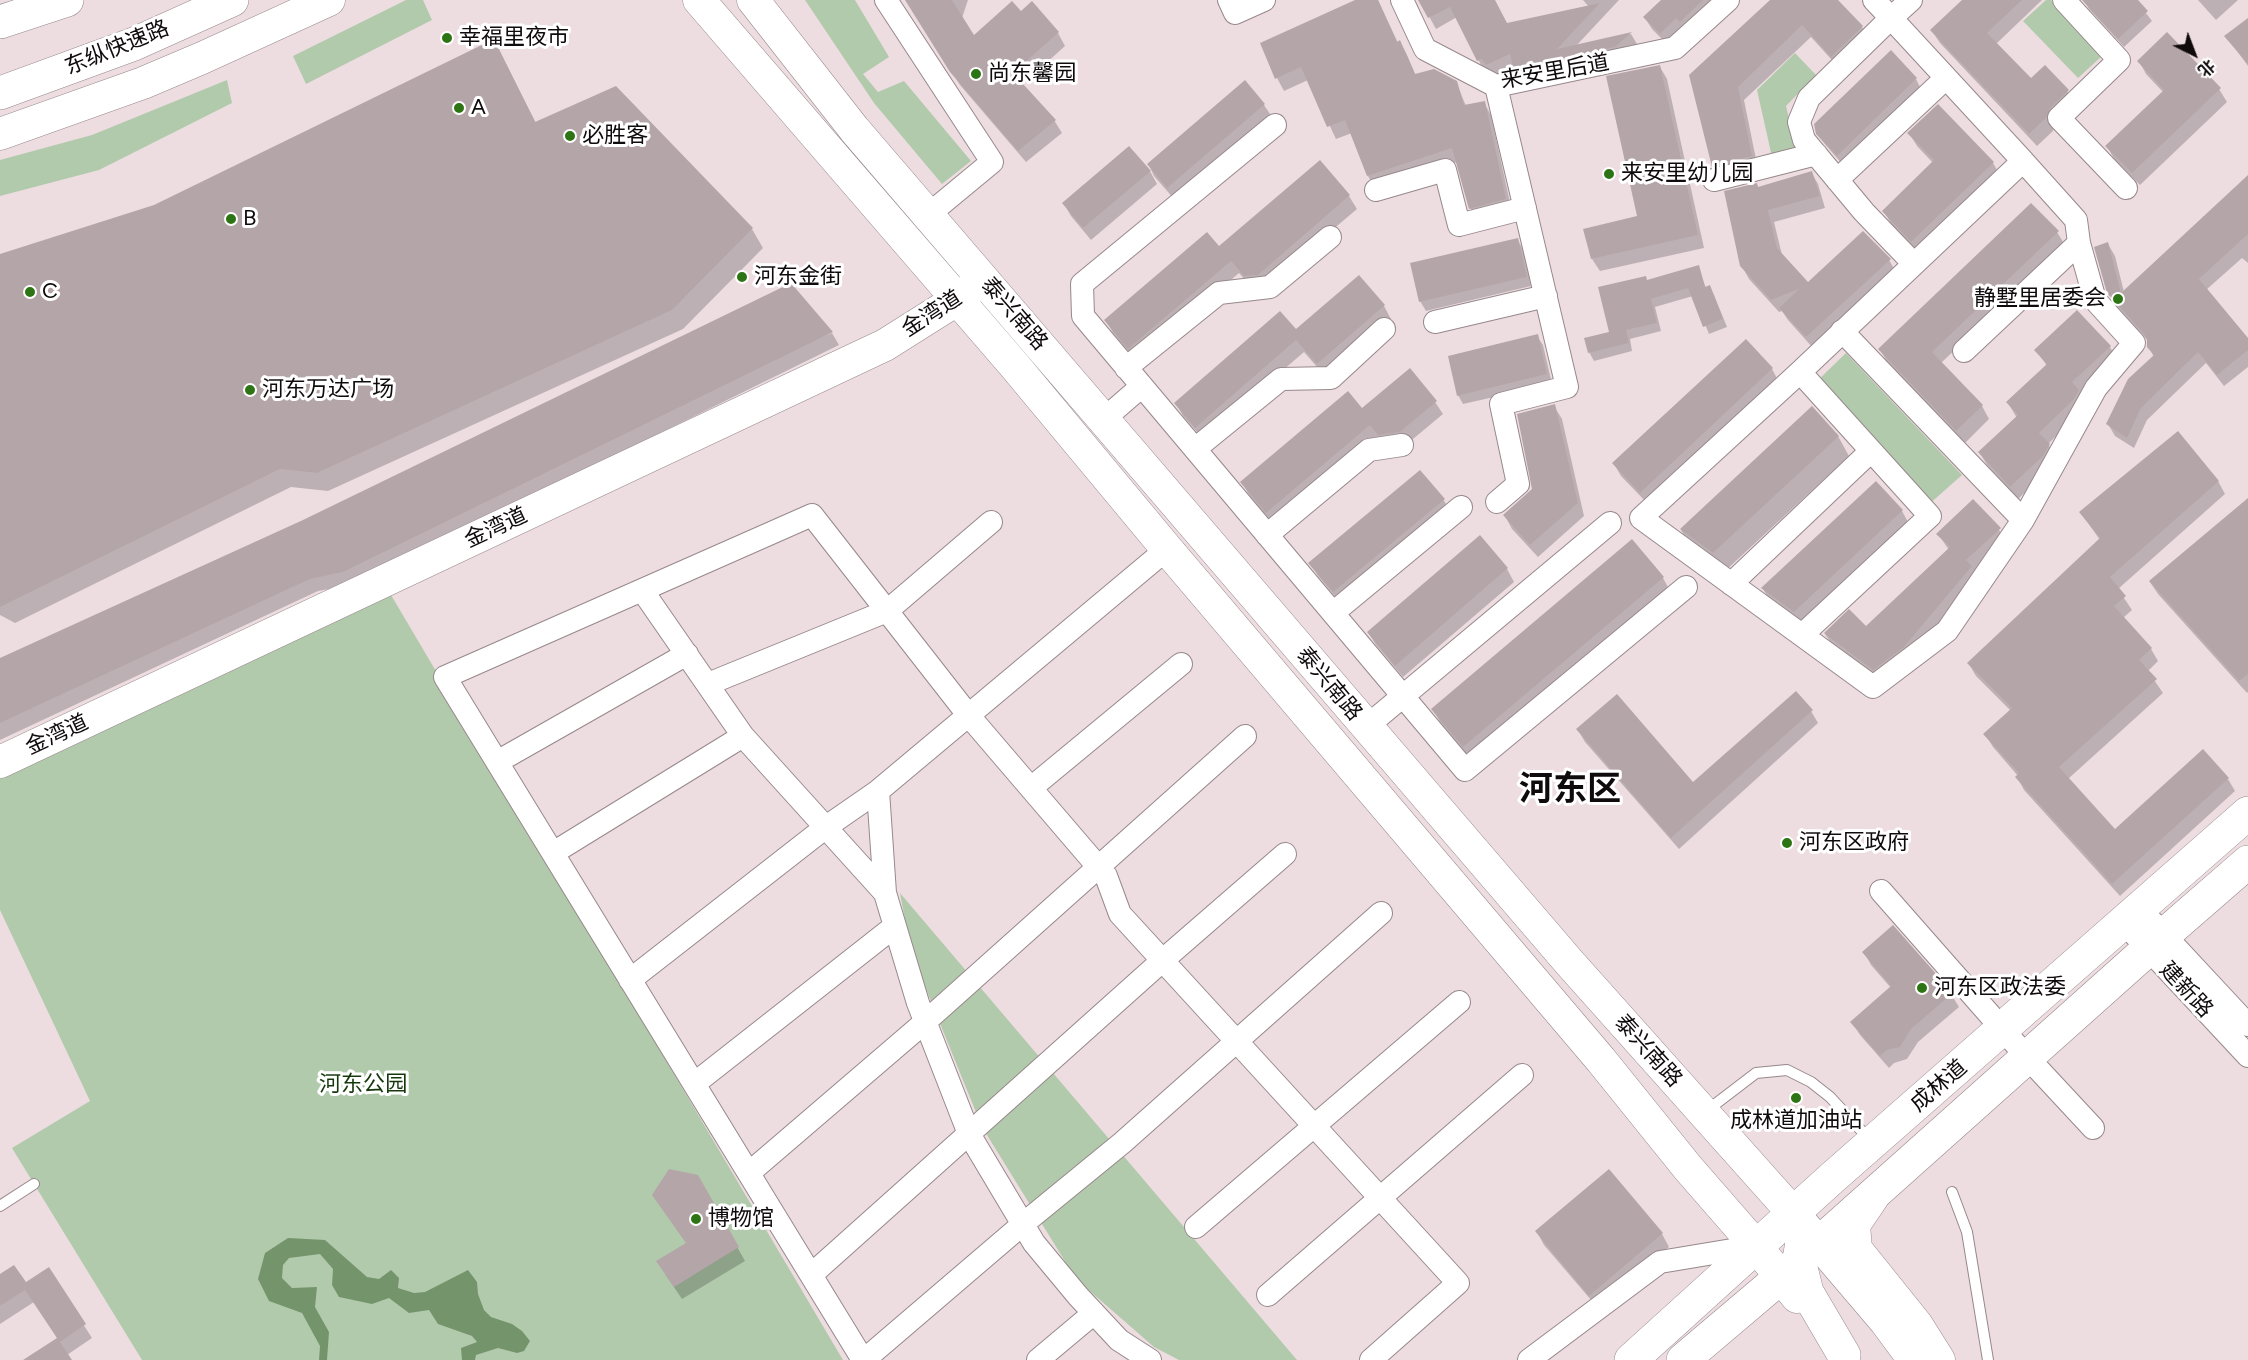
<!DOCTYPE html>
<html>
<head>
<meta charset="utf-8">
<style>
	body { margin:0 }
	#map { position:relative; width:2248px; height:1360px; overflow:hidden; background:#eddde1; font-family:Figtree,"Noto Sans SC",sans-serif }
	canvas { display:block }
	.north { position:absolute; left:2164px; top:24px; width:60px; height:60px; -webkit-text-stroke:4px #fff; paint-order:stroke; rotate:138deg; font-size:16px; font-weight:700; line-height:24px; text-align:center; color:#0f0a0b }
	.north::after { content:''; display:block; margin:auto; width:21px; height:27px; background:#0f0a0b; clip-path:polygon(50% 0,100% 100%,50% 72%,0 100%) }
</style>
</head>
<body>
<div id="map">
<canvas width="2248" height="1360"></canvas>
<div class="north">北</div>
</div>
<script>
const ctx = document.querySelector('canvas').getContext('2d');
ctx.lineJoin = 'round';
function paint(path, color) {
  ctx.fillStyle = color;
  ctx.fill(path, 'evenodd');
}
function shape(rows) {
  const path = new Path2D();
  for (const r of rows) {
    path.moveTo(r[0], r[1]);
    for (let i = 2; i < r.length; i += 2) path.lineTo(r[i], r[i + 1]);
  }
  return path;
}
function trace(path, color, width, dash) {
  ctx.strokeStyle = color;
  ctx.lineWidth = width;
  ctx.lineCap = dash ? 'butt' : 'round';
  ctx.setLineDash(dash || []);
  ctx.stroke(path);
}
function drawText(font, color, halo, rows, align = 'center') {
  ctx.font = font + ' Figtree,"Noto Sans SC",sans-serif';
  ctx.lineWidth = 6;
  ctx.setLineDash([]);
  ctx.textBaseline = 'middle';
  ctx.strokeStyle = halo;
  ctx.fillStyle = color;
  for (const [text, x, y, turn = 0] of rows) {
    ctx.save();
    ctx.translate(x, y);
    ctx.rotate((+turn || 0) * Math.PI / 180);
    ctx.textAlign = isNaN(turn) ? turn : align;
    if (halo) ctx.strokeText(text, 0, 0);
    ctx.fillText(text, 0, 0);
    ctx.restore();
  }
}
paint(shape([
	[406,0,423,0,432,20,306,84,293,56],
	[805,0,855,0,889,57,863,74,878,92,904,81,971,161,942,184,874,103],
	[2046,0,2051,0,2102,56,2078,78,2023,21],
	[1795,53,1816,75,1786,106,1797,152,1772,157,1757,90],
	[227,80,232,103,99,170,0,196,0,160,92,135],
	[1846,353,1962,475,1927,506,1815,383],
	[391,595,843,1360,142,1360,12,1148,90,1101,0,910,0,779],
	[900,893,1297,1360,1179,1360,1154,1347,1076,1279,982,1127,911,952]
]), '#b2caac');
paint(shape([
	[288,1238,325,1240,367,1277,379,1279,391,1270,399,1278,398,1288,414,1293,425,1292,468,1270,477,1282,478,1294,484,1310,491,1317,512,1324,522,1331,530,1341,524,1351,517,1353,498,1348,476,1355,475,1360,462,1360,461,1348,477,1342,472,1336,438,1324,429,1310,409,1313,389,1298,372,1304,339,1297,332,1285,333,1269,320,1254,289,1258,283,1265,282,1278,292,1288,317,1287,315,1307,329,1332,327,1360,319,1360,320,1346,302,1313,269,1301,258,1279,265,1253]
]), '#74956c');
paint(shape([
	[906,0,968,0,962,18,973,38,1020,13,1058,33,1065,46,1022,85,1054,120,1062,133,1026,162,960,85],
	[1358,0,1378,0,1398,43,1400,42,1407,55,1416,76,1456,82,1466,106,1484,103,1491,115,1512,212,1478,221,1470,208,1457,162,1375,188,1368,176,1352,133,1336,139,1308,80,1284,91,1277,78],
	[1420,0,1494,0,1507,25,1589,7,1583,0,1619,0,1576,46,1631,34,1637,44,1622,58,1521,79,1514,66,1493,76,1490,70,1484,71,1457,17,1436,29],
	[1663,0,1720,0,1667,44,1652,29,1645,18],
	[1773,0,1836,0,1862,27,1870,40,1840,69,1811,37,1744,100,1758,169,1721,179,1714,166,1691,76],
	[1965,0,2042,0,1996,44,2031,80,2067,91,2075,104,2056,121,2053,131,2037,146,1940,43,1932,31],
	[2084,0,2136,0,2152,21,2124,47,2089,9],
	[2198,0,2238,0,2216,20],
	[2248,19,2248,66,2226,36],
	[494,40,536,123,615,88,752,229,763,248,683,329,328,491,291,487,15,623,0,615,0,256,155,206],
	[2139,61,2219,89,2227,102,2140,185,2114,159,2107,146,2163,92,2146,74],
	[1660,67,1667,79,1704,248,1600,271,1592,259,1639,217],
	[1916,79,1921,89,1843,165,1824,143,1818,133],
	[1245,82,1264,105,1272,117,1175,200,1154,176,1149,165],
	[1909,133,1993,163,2000,175,1919,253,1891,224,1884,211,1933,163,1917,146],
	[1129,148,1151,173,1157,184,1091,240,1071,216,1064,204],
	[1320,162,1349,196,1357,209,1265,287,1253,289,1239,273,1136,361,1113,333,1106,320,1219,248],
	[1811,172,1818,184,1825,208,1774,222,1782,255,1808,284,1889,260,1896,272,1813,348,1788,320,1782,311,1779,312,1749,279,1742,266,1757,185,1759,188],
	[2248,177,2248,263,2242,258,2206,290,2248,340,2248,367,2224,386,2206,363,2147,420,2134,448,2115,436,2108,424,2154,357,2148,346,2149,342,2116,306,2109,293,2108,244,2115,256,2124,292],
	[2057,232,2065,245,1941,363,1982,406,1989,419,1965,443,1887,362,1880,349],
	[1517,239,1523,249,1531,286,1426,311,1420,301],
	[1698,267,1706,288,1709,287,1714,295,1727,327,1709,334,1693,296,1655,307,1661,331,1630,339,1632,351,1594,361,1589,352,1610,333,1647,281],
	[1359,277,1384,306,1391,319,1325,376,1304,352,1203,439,1183,416,1176,403,1296,331],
	[832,333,839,345,351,585,318,591,0,740,0,659],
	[1537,336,1543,345,1552,384,1463,404,1458,395],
	[1746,341,1772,369,1779,382,1648,504,1621,476,1614,464],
	[2110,347,2117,360,2081,412,2048,444,2056,458,2050,469,2018,499,1987,465,1980,453,2017,418,2008,403,2047,366,2036,350],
	[1435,402,1443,414,1407,444,1387,447,1378,437,1274,525,1249,495,1242,482,1362,410],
	[1554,406,1562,419,1584,516,1538,557,1512,529,1505,516,1534,489],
	[1838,436,1849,456,1724,572,1692,549,1681,530],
	[2218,481,2225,494,2118,589,2132,610,2123,618,2151,649,2158,661,2148,671,2163,693,2068,779,2115,831,2228,779,2235,791,2120,896,2024,790,2017,777,2018,776,1993,747,1985,734,2011,711,1976,676,1969,664,2100,540,2081,513],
	[1875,483,1902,511,1909,524,1802,624,1770,601,1763,589],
	[1443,499,1451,512,1341,604,1318,576,1310,563],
	[2248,500,2248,692,2247,693,2158,594,2150,582],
	[1973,501,1999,530,2007,542,1911,659,1881,682,1833,646,1825,634,1866,628,1949,550,1938,534],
	[1480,537,1507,569,1514,582,1403,677,1376,645,1368,632],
	[1632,542,1663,578,1670,591,1471,759,1440,722,1433,709],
	[1811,711,1818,723,1679,849,1585,742,1578,730,1693,784],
	[1864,952,1951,994,1959,1007,1918,1042,1907,1059,1894,1063,1889,1068,1860,1035,1852,1022,1891,988,1871,965],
	[1609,1172,1662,1234,1669,1247,1597,1307,1544,1245,1537,1232],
	[697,1176,745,1261,682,1299,665,1274,687,1245],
	[48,1269,92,1338,67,1355,71,1360,26,1360,58,1339,34,1302,0,1324,0,1276,25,1284]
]), '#0003');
paint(shape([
	[905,0,952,0,974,35,1012,1,1021,11,1032,1,1059,32,1013,73,1056,120,1018,151,950,72],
	[1355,0,1378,0,1397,42,1400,40,1415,74,1434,69,1457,81,1464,105,1485,101,1506,199,1469,209,1452,148,1367,176,1345,120,1327,127,1301,67,1275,79,1260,43],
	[1418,0,1495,0,1507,23,1600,3,1557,49,1632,32,1615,47,1513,69,1510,54,1486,65,1482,59,1477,61,1450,7,1428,18],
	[1661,0,1703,0,1680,22,1676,18,1660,34,1643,17],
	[1770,0,1838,0,1863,26,1831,57,1802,25,1738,87,1752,156,1712,167,1689,75],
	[1962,0,2022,0,1987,33,2031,78,2045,65,2069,90,2050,108,2046,118,2029,134,1930,30],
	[2082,0,2138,0,2148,11,2118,39],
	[2248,18,2248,64,2224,36],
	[2167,32,2221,88,2132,173,2105,146,2164,90,2137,61],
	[494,39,535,122,616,86,753,228,672,310,317,473,280,469,0,607,0,254,154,205],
	[1891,50,1917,78,1837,156,1816,134,1814,124],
	[1660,65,1698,235,1591,259,1583,229,1637,216,1606,76],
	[1245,80,1265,104,1167,188,1147,164],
	[1938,104,1994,162,1911,242,1882,211,1934,160,1907,133],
	[1129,146,1151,171,1083,228,1062,203],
	[1320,160,1350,195,1258,275,1244,276,1231,261,1128,349,1104,320,1207,232,1219,246],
	[1812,171,1820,196,1768,210,1777,248,1808,282,1863,231,1891,259,1806,337,1779,308,1799,289,1771,300,1740,266,1724,191,1757,183,1758,187],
	[2248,175,2248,234,2199,279,2248,338,2248,350,2217,375,2198,352,2141,408,2127,438,2106,424,2128,379,2154,355,2147,347,2147,340,2144,334,2107,293,2094,247,2108,242,2121,293],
	[2031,203,2059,231,1932,352,1983,405,1956,431,1878,349],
	[1518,238,1527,277,1419,302,1410,263],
	[1699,265,1705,287,1710,285,1723,319,1703,327,1688,288,1651,299,1657,323,1626,330,1629,343,1588,353,1584,338,1609,332,1598,287,1646,276,1647,280],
	[1359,275,1385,305,1317,364,1296,340,1195,428,1174,403,1280,311,1296,329],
	[791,283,833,332,343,572,310,579,0,723,0,658,303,520],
	[2077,310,2111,346,2072,382,2079,390,2074,399,2039,433,2050,444,2043,456,2010,487,1978,452,2018,415,2006,402,2047,364,2034,350],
	[1538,334,1547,374,1457,396,1448,356],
	[1746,339,1773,368,1640,493,1612,463],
	[1410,368,1437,401,1400,432,1378,435,1370,425,1266,513,1240,482,1348,391,1362,408],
	[1555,404,1578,503,1530,545,1503,515,1532,489,1517,414],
	[1812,406,1839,436,1713,553,1680,529],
	[2178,431,2219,481,2110,577,2126,596,2114,606,2152,648,2139,660,2157,679,2059,767,2115,829,2203,749,2229,778,2112,884,2015,777,2019,773,1983,734,2012,708,1967,663,2100,538,2079,512],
	[1420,470,1445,499,1333,592,1308,563],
	[1876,481,1903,510,1794,612,1761,588],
	[2248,498,2248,674,2239,681,2149,581],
	[1973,499,2001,528,1966,560,1972,566,1904,647,1873,670,1824,633,1849,609,1866,626,1950,547,1936,534],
	[1480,535,1508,568,1395,666,1367,632],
	[1632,539,1664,577,1463,747,1431,709],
	[1796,691,1813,710,1671,838,1576,729,1617,694,1693,782],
	[1893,925,1953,993,1911,1029,1900,1047,1887,1050,1880,1056,1850,1022,1891,986,1862,952],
	[669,1169,698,1175,739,1247,674,1287,656,1261,686,1243,652,1195],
	[1609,1169,1663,1233,1589,1296,1535,1231],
	[14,1265,26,1282,49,1267,86,1324,60,1342,72,1360,23,1360,57,1338,25,1290,0,1306,0,1274]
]), '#b4a5a8');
const lane = shape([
	[1705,1112,1756,1073,1787,1070,1811,1082,1830,1097,1871,1141],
	[1952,1192,1967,1232,1988,1360],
	[0,1206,34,1184]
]);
const street = shape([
	[886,0,992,162,928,215],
	[1229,0,1235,13,1264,0],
	[1402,0,1425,49,1496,86,1675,48,1728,0],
	[1874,0,1891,18,1809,98,1799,122,1804,140,1864,212,1914,264],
	[1911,0,1891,18,2023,161,1800,372,1641,518,1873,687,1947,631,2023,520,2096,388,2134,343,2095,300,2079,243,2076,220,2023,161],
	[2064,0,2119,60,2059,118,2126,188],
	[1496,86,1567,387,1501,404,1518,484,1497,502],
	[1275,125,1082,284,1083,316,1465,770,1686,587],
	[1714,180,1816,154],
	[1837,180,1946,78],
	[1376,190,1445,170,1459,225,1525,208],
	[1435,322,1546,296],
	[1842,331,2023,520],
	[1964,351,2079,243],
	[1126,368,1219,293,1270,287,1330,237],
	[1800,372,1930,516,1802,635],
	[1104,419,1142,386],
	[1195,449,1281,379,1331,378,1384,329],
	[1267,535,1369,450,1402,445],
	[1731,584,1871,451],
	[642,590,743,736,885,893],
	[1333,613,1461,507],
	[708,684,887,611,991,522],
	[1366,727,1610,523],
	[497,762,687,654],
	[1031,788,1181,664],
	[553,853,743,736],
	[1881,891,2027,1057,2093,1128],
	[2140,909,2248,1025],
	[2124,923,2248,1056],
	[630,980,826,827,878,791],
	[694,1084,895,926],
	[749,1173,925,1022,1245,736],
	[1196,1227,1459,1002],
	[811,1275,1163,960,1285,854],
	[1268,1295,1522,1075],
	[863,1360,445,677,812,515,969,716,1106,876,1120,914,1458,1283,1371,1360],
	[864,1360,1023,1224,1122,1143,1381,913],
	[1038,1360,1094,1313],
	[1150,1360,1119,1340,1078,1296,1034,1243,969,1134,918,1003,885,893,878,791,1167,549],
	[1529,1360,1660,1262,1756,1246]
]);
const secondary = shape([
	[699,0,1014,365,1167,549,1601,1060,1688,1168,1756,1246,1797,1297],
	[753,0,854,129,1569,962,1794,1214,1885,1321,1914,1360],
	[0,134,143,83,202,58,329,0],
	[0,762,885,345,958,299,973,287],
	[1873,1197,1854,1225,1856,1249,1917,1325,1939,1360]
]);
const primary = shape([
	[1802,1242,1799,1260,1807,1292,1844,1355],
	[1631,1360,1832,1178,2248,813],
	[1683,1360,1781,1277,2164,935,2248,862]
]);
const highway = shape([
	[0,22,67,0],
	[0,93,134,44,232,0]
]);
trace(lane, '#97888b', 12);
trace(street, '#97888b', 24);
trace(secondary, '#97888b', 33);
trace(primary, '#97888b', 34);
trace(highway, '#97888b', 34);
trace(lane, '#fff', 10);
trace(street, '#fff', 22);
trace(secondary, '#fff', 32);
trace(primary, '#fff', 33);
trace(highway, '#fff', 33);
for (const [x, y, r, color] of [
	[447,38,6,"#2d7415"],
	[976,74,6,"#2d7415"],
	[459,108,6,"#2d7415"],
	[570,136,6,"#2d7415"],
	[1609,174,6,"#2d7415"],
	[231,219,6,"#2d7415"],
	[742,277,6,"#2d7415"],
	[30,292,6,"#2d7415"],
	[2118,299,6,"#2d7415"],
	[250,390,6,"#2d7415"],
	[1787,843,6,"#2d7415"],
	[1922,988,6,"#2d7415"],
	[1796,1098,6,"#2d7415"],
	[696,1219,6,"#2d7415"]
]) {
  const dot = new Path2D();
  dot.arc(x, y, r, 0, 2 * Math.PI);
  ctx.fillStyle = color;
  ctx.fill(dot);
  trace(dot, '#fff', 2);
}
drawText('22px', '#0f0a0b', '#fff', [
	["幸福里夜市",459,38],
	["尚东馨园",988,74],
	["A",471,108],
	["必胜客",582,136],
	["来安里幼儿园",1621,174],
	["B",243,219],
	["河东金街",754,277],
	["C",42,292],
	["静墅里居委会",2106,299,"right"],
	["河东万达广场",262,390],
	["河东区政府",1799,843],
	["河东区政法委",1934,988],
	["成林道加油站",1796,1121,"center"],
	["博物馆",708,1219]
], 'left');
drawText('22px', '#0f0a0b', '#fff', [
	["东纵快速路",117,48,-22],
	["来安里后道",1555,72,-10],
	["金湾道",932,314,-33],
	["泰兴南路",1014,314,49],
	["金湾道",496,528,-25],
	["泰兴南路",1329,684,50],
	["金湾道",57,735,-25],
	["建新路",2186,990,47],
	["泰兴南路",1648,1051,48],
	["成林道",1939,1086,-41]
]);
drawText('22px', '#15370b', '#fff', [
	["河东公园",363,1085]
]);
drawText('bold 34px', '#0f0a0b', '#fff', [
	["河东区",1570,790]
]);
</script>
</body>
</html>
